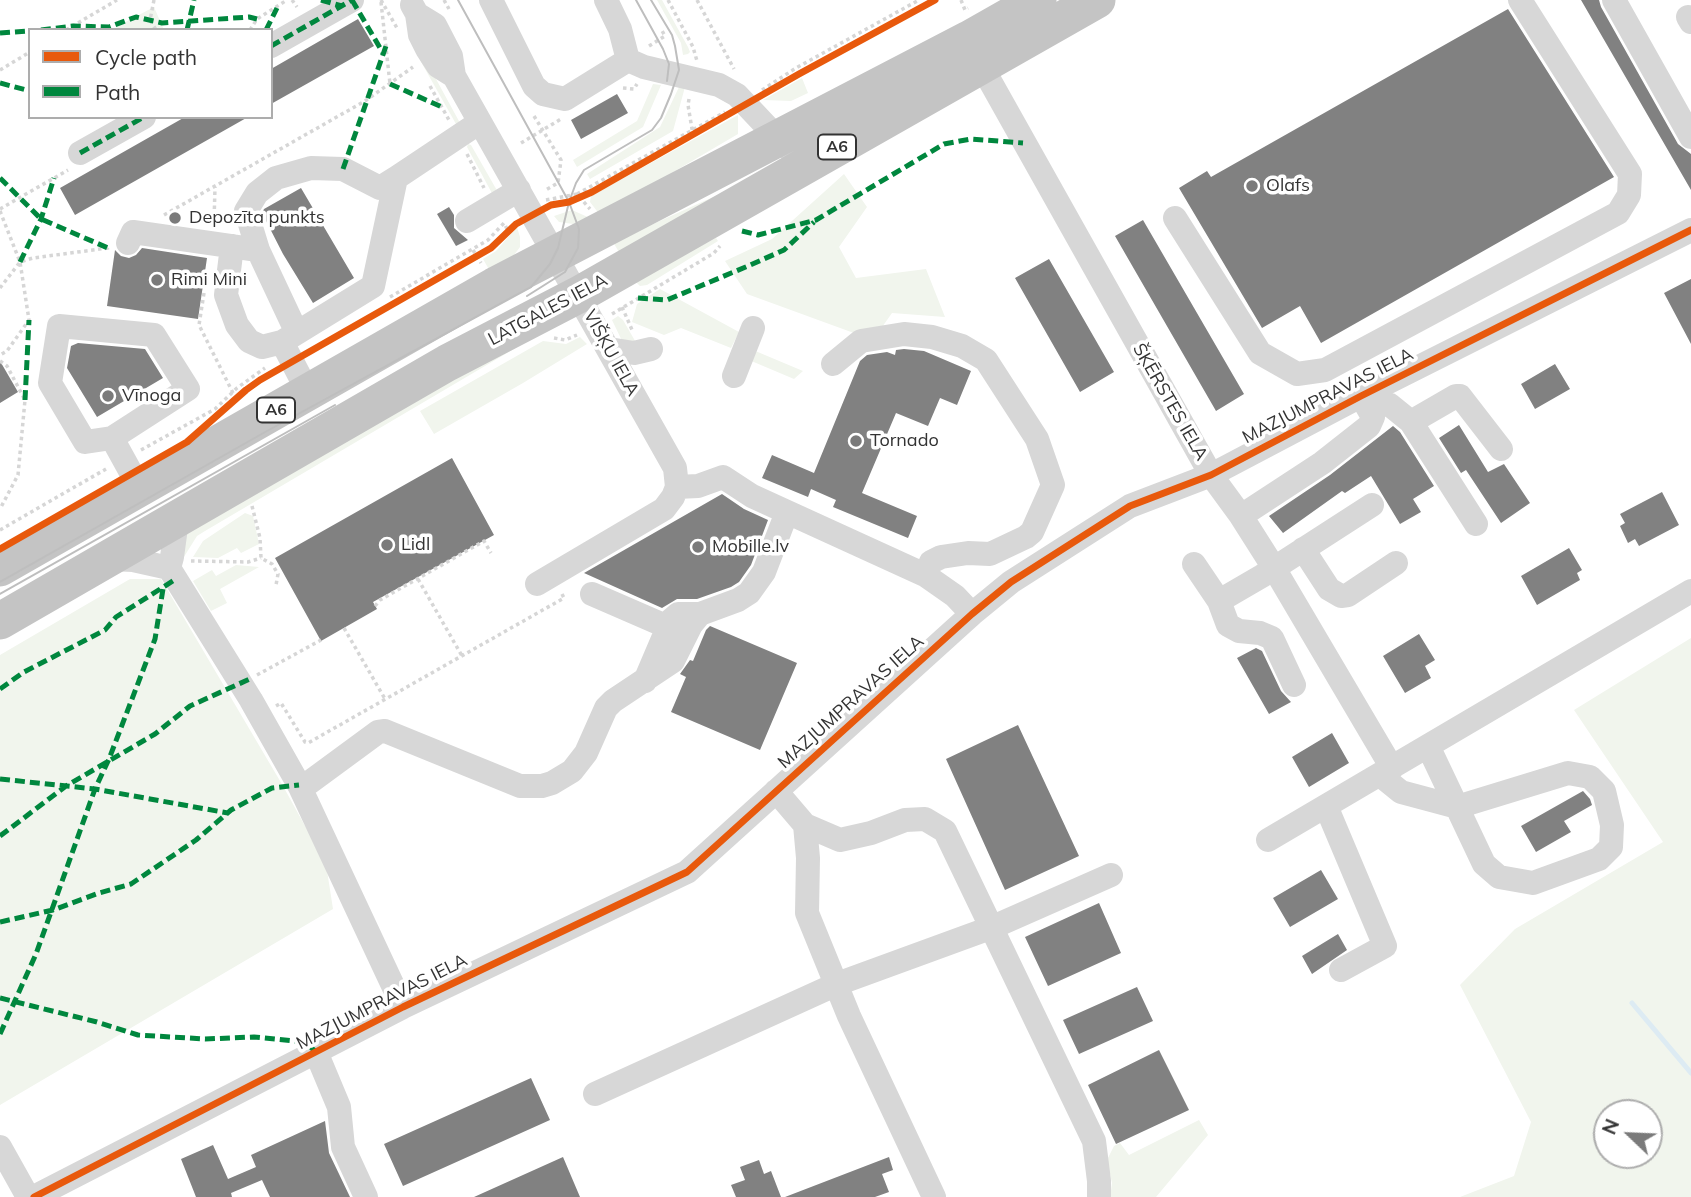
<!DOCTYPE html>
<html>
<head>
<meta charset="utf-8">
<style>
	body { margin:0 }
	#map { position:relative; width:1691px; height:1197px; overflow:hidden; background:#fff; font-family:Mulish,sans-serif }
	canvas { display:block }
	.legend { position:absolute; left:28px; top:28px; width:245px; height:91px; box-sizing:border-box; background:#fff; border:2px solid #adadad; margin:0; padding:9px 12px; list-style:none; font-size:21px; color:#333 }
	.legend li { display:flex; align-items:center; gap:14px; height:35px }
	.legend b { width:35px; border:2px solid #adadad }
	.north { position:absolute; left:1593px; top:1099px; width:70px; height:70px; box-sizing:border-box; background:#fff; border:2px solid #adadad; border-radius:50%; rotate:293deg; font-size:19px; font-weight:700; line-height:28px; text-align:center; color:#333 }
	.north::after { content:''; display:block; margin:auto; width:24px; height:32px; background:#7a7a7a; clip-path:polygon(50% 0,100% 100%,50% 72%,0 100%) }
</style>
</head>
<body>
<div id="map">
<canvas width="1691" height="1197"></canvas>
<ul class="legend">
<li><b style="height:9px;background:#e8590c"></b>Cycle path</li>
<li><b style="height:9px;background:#00873e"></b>Path</li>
</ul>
<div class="north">N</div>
</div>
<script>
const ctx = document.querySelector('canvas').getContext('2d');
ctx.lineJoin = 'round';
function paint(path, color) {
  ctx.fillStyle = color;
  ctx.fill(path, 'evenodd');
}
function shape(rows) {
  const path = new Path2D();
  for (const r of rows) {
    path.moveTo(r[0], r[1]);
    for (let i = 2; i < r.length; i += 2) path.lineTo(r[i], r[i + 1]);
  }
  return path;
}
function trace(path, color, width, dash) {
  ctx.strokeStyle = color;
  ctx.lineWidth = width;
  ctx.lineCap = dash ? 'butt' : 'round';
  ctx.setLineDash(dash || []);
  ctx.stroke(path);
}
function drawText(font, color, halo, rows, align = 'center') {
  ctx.font = font + ' Mulish,sans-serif';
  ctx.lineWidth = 7;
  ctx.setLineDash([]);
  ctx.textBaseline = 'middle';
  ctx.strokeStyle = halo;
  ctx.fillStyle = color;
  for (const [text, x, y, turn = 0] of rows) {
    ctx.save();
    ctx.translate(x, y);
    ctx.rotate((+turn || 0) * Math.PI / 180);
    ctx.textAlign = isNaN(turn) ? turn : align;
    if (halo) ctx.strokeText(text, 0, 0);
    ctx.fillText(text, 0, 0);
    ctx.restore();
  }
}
paint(shape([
	[657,0,662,0,688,47,690,52,688,54,683,55,681,43],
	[154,7,164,30,118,30,116,27],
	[424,57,460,123,456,124,420,60],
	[802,78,808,93,791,101,763,100],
	[653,84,661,85,643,127,577,167,573,160,637,121],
	[679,87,685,87,673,131,590,179,587,174,660,127],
	[738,115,738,134,600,215,590,202,591,196],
	[468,144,471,145,499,194,494,197,467,147],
	[844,174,867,207,839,247,856,278,926,269,945,317,892,313,873,340,747,294,725,261,772,239],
	[742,184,623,259,613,242],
	[572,210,590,218,573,224,559,222,554,216],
	[517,227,520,237,520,247,511,259,491,273,483,259,496,251],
	[716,238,718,241,647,285,640,286,634,280],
	[660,289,739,332,731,348,681,328,664,335,632,322,637,304],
	[618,316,623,320,638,346,624,345,612,320],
	[580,337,587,344,523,383,434,434,420,411,543,341,566,344],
	[519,346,205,531,197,536,182,560,185,533,370,421],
	[753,350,803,371,794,379,749,360],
	[245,513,253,516,259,544,241,553,237,548,218,558,193,557,203,541],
	[236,565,259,567,220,589,227,603,211,611,193,581,212,570,216,576],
	[130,579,161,579,283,786,326,864,333,909,0,1105,0,655],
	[1691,638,1691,1197,1460,1197,1514,1176,1531,1122,1460,985,1515,929,1663,842,1574,710],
	[1607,1113,1649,1113,1649,1155,1607,1155],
	[1199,1120,1208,1135,1156,1197,1110,1197,1112,1183,1107,1160,1114,1146,1120,1143,1129,1155]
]), '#f1f5ed');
trace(shape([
	[1632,1003,1691,1073]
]), '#ddebf3', 5);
paint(shape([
	[1581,0,1599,0,1601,7,1678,144,1691,154,1691,190],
	[1508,9,1614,177,1321,343,1300,306,1262,328,1179,188,1207,171,1211,177],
	[358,19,374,46,271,104,271,69],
	[617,94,628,113,581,139,571,120],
	[185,117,248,117,75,215,60,188],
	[301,188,354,278,313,303,283,254,262,213,264,209],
	[449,207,454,215,454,228,468,240,456,246,437,214],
	[1143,220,1244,394,1216,411,1115,236],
	[142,248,207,258,198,319,107,306,115,250,121,256,129,258,136,255],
	[1049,259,1114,372,1080,392,1015,278],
	[1691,279,1691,344,1664,293],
	[78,343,145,349,163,378,97,417,67,368,71,346],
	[904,349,924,351,971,371,957,405,940,398,928,426,896,413,862,493,917,516,908,538,833,507,836,500,811,489,808,497,762,478,772,455,814,473,860,361,867,355,887,352,895,355,896,350],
	[0,361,18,392,0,403],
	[1555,364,1570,389,1535,409,1521,384],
	[1459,425,1488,472,1504,464,1530,503,1501,523,1466,470,1461,473,1439,438],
	[1393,426,1400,432,1434,486,1413,499,1421,512,1400,524,1371,476,1345,493,1342,491,1283,533,1269,516,1330,475],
	[452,458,494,535,373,602,377,609,321,641,275,558],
	[1662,492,1679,525,1639,546,1635,539,1628,543,1620,526,1625,523,1620,514],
	[722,494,744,509,768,520,751,565,739,582,731,587,697,599,677,599,662,608,584,573],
	[1569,548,1582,570,1577,573,1580,580,1537,605,1521,576],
	[710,626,797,663,760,750,671,712,686,677,680,674,690,660,693,661,706,630],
	[1419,634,1435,660,1425,666,1431,678,1405,693,1383,656],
	[1256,648,1262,651,1281,691,1291,702,1269,714,1237,658],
	[1018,725,1079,856,1005,890,946,759],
	[1332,733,1349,763,1309,787,1292,757],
	[1583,791,1590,799,1592,805,1564,821,1571,832,1536,852,1521,826],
	[1321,870,1338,899,1290,927,1273,898],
	[1099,903,1121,953,1048,986,1025,937],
	[1338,934,1347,950,1312,974,1302,956],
	[1137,987,1153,1021,1079,1054,1063,1020],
	[1159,1050,1189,1110,1116,1144,1088,1085],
	[531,1078,550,1120,403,1186,384,1144],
	[325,1121,329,1153,350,1197,270,1197,262,1180,231,1193,232,1197,196,1197,181,1159,213,1145,228,1179,256,1167,251,1155],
	[563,1157,580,1197,474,1197],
	[889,1157,893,1170,882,1174,889,1192,875,1197,785,1197],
	[759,1160,764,1174,771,1171,781,1197,736,1197,731,1185,745,1180,740,1167]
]), '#818181');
trace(shape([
	[154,0,150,20,156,30],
	[292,0,297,7],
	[381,0,397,28],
	[444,0,449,9],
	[668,0,693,47,697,61],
	[697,0,734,69],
	[961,0,965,10,968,8],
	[381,2,390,84],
	[66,30,117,0],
	[250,30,257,19,287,0],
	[649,46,665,36,661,29],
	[0,70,30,52],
	[430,86,449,120],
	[623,88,634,89,637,84],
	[762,90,796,68,919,0],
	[689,99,688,105,693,135],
	[534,116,561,160,558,183,544,191],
	[521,143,561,119],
	[467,154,484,188],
	[577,194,725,112],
	[546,200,577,194,590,209],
	[0,209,68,170],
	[0,211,20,262,29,320,7,351,0,355],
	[164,215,365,101,413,67],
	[214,223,215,187],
	[473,250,481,263],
	[0,288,20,262,33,258,108,248,110,246],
	[204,293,199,325,236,399],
	[390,297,488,240,504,223,508,231],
	[622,307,633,332],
	[612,314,714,253,720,246],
	[554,338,565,340,577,335],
	[0,361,7,366,25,400,18,475,0,509],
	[141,450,215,409,237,388,265,368],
	[252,506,260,538,261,558,272,564,278,574,276,585],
	[0,530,106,469],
	[191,561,248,562,261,558],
	[418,579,462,656],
	[375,606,380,600,484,541,491,553],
	[344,628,385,699],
	[257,675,321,640],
	[276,706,281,703,305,742,308,743,564,598,561,592]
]), '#d6d6d6', 3.5, [3.5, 3.5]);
trace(shape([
	[491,0,534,86,543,94,565,99,628,60],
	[606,0,620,29,628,60,644,67,719,85,737,95,786,147],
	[1614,0,1691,137],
	[412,5,417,14,420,35,427,49,438,66,454,76],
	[417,14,435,25,451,56,454,76,675,468,677,487,673,497,664,509,537,584],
	[1688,17,1691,22],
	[271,46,352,0],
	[981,65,1211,475,1241,516,1274,568,1392,768],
	[80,153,144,117],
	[1175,218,1260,353,1297,374,1325,370,1618,213,1629,195,1630,174,1520,0],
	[467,221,519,190],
	[128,243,133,232,258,250,296,331],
	[232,246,226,295,237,325,249,341,262,347,282,342,373,286,396,178,480,122],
	[258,250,246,211,257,193,276,178,311,168,343,169,380,188,396,178],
	[282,342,308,392],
	[609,349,634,353,651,349],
	[833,364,861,341,904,334,932,337,962,346,986,360,1037,439,1053,485,1032,532,1026,537,990,554,968,553,941,557,931,562,925,575],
	[734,376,753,328],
	[1364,402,1390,405,1411,422,1476,524],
	[1411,422,1456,396,1460,396,1501,449],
	[112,438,85,442,50,383,59,326,154,335,188,389,112,438,139,487],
	[787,512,925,575,955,596,972,614],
	[1241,516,1322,463,1369,426,1373,417,1361,396],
	[1303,549,1329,589,1341,596,1348,595,1396,563],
	[111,559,133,560,169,568],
	[1194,564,1219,601,1262,576,1372,505],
	[169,568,251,700,299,785,403,1007],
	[169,568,172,557,177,520],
	[592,594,668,627],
	[1219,601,1228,625,1239,631,1260,633,1272,638,1294,685],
	[645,681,671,620,678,614,700,614],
	[1380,775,1401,792,1457,807,1568,773,1590,777,1604,791,1612,825,1611,847,1599,859,1533,883,1499,877,1484,864,1457,807,1428,746],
	[299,785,310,782,378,732,385,731,520,786,542,786,552,783,572,771,586,753,606,708,613,701,673,661,691,625,700,614,738,600,749,593,764,572,787,512,752,496,723,477,698,486,677,487],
	[776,791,805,825,840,840,871,833,905,820,925,819,945,831,1094,1141,1099,1181,1099,1197],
	[1326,806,1385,946,1341,970],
	[805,825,808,858,807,913,849,1016,934,1197],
	[1268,840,1691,591],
	[316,1052,339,1107,343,1147,366,1197],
	[595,1094,837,984,993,927,1111,875],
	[0,1147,28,1197],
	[34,1197,403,1007,687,872,972,614,1011,582,1130,506,1211,475,1361,396,1691,230]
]), '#d7d7d7', 24);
trace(shape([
	[0,568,494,286,969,39,1038,0],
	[0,621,447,363,578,295,1097,0]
]), '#c4c4c4', 37);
trace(shape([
	[458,0,569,202,579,229,578,248,565,272,527,296],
	[636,0,663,49,669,64,667,81],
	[0,582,267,431,531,287,550,264,558,248,569,202,576,183,584,170,652,130,661,118,671,94,679,70,675,46,672,35,651,0],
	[0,594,335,405]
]), '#bebebe', 2);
trace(shape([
	[321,0,342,6],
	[352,0,383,53],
	[41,30,73,26,109,27,136,17,162,23,249,17,257,19],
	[187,30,194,0],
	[266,30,277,8],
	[0,33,30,31],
	[271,46,352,0],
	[0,83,30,91],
	[390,84,442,107],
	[80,153,144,117],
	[343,169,386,46],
	[0,178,41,219,108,248],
	[742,231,758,235,816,220,944,144,971,139,1023,143],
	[20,262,41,219,54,178],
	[638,298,667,300,748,266,784,250,814,222],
	[25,400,29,320],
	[0,689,24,672,105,630,116,617,176,579],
	[0,779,95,789,228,813],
	[0,836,66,786,155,734,190,706,252,678],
	[0,922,53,910,99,893,131,884,196,840,231,810,272,788,299,785],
	[0,998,97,1022,138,1035,205,1039,254,1037,305,1042,316,1052],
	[0,1034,36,954,95,789,109,759,155,639,163,589]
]), '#00873e', 5, [10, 5]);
trace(shape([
	[0,549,187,442,246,390,260,380,491,248,516,224,551,205,569,202,592,192,799,74,935,0],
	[34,1197,403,1007,687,872,972,614,1011,582,1130,506,1211,475,1361,396,1691,230]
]), '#e8590c', 7);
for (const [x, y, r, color] of [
	[1252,186,7,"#7a7a7a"],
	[175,218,7,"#7a7a7a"],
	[157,280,7,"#7a7a7a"],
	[108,396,7,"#7a7a7a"],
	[856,441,7,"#7a7a7a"],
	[387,545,7,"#7a7a7a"],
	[698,547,7,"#7a7a7a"]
]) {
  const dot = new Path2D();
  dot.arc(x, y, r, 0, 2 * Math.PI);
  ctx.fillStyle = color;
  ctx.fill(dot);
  trace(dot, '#fff', 2.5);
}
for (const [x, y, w] of [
	[837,147,38],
	[276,410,38]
]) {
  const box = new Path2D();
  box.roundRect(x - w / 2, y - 12.5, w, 25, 5);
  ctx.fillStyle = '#fff';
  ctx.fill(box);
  trace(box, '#333', 2);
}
drawText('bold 16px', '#333', null, [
	["A6",837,147],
	["A6",276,410]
]);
drawText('18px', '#333', '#fff', [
	["Olafs",1266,186],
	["Depozīta punkts",189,218],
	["Rimi Mini",171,280],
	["Vīnoga",122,396],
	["Tornado",870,441],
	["Lidl",401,545],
	["Mobille.lv",712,547]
], 'left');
drawText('18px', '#333', '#fff', [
	["LATGALES IELA",548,310,-28],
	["VIŠĶU IELA",611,353,61],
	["MAZJUMPRAVAS IELA",1328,396,-27],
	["ŠĶĒRSTES IELA",1170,402,60],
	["MAZJUMPRAVAS IELA",851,702,-42],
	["MAZJUMPRAVAS IELA",382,1002,-27]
]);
</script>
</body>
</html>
